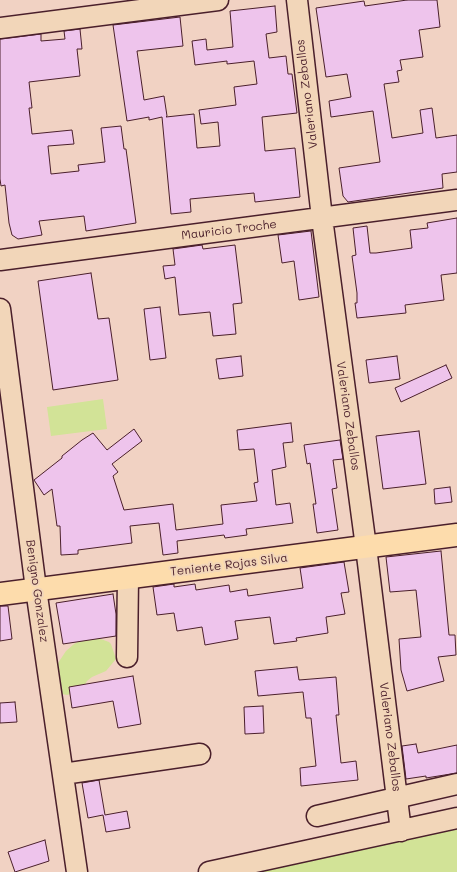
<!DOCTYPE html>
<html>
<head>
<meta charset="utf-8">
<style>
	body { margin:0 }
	canvas { display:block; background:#f1d2c3 }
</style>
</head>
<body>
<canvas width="457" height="872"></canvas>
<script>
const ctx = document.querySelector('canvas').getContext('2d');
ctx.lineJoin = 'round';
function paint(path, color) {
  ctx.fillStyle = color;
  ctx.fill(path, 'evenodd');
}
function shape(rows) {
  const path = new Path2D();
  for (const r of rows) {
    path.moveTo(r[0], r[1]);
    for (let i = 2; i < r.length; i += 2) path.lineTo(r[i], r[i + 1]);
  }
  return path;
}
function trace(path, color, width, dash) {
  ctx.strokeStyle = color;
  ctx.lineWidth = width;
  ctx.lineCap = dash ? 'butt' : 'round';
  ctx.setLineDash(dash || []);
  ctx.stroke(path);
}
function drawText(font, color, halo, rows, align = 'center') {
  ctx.font = font + ' Mali,sans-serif';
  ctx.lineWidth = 4;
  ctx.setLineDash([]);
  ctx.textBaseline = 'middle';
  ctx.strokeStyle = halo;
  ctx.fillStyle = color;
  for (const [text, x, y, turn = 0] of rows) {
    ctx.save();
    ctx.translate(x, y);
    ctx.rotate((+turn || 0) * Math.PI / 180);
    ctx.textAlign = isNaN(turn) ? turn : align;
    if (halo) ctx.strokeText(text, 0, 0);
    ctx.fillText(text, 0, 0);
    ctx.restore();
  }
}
paint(shape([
	[103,399,107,429,51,436,47,407],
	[98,638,109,642,111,644,116,659,106,671,92,677,87,681,81,691,67,695,62,694,57,689,55,668,60,660,66,651,74,644,80,641],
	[457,822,457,872,232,872]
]), '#d2e397');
const building = shape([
	[407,0,437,0,440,27,419,30,423,57,400,60,402,70,397,71,399,82,384,84,392,138,423,133,420,110,432,108,436,138,457,135,457,172,442,174,443,188,348,202,343,196,339,168,380,162,373,111,331,117,329,101,351,97,347,74,326,77,316,8,364,1,365,6,407,0],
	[275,6,277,32,266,34,269,58,286,56,288,74,292,74,297,113,262,117,265,151,295,148,300,197,255,202,254,193,190,199,191,212,171,214,162,117,149,120,149,117,127,121,113,25,180,17,183,46,137,51,144,100,164,96,167,116,166,117,194,114,197,148,220,146,218,122,201,124,199,110,236,105,234,87,257,84,254,61,227,64,227,61,195,65,192,41,206,39,207,50,233,47,230,11,275,6],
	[80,29,82,49,77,49,80,76,29,82,32,108,29,108,32,134,72,130,74,144,48,146,51,174,79,171,78,165,105,162,101,128,121,126,124,149,126,149,136,223,86,231,84,216,39,221,42,235,18,239,12,235,9,223,5,185,1,186,0,179,0,39,41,34,41,41,65,39,64,31,80,29],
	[457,218,457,273,441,275,444,300,405,305,406,313,357,318,355,303,357,303,357,293,352,256,356,255,353,228,367,226,370,253,376,253,412,248,410,230,428,228,427,223,457,218],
	[311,231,319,297,299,300,294,261,282,263,278,235,311,231],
	[202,245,203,249,235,245,242,303,233,304,236,334,213,336,210,312,179,315,175,277,165,279,163,266,175,265,173,249,202,245],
	[91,273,98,319,109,318,118,380,53,390,38,281,91,273],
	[160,307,166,358,150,360,144,309,160,307],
	[241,356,243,376,219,379,216,359,241,356],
	[397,356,400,379,369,383,366,360,397,356],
	[446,365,452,378,401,402,395,388,446,365],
	[291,423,293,442,283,443,286,467,272,470,276,505,290,503,293,523,246,529,247,535,225,538,224,535,177,541,178,553,163,555,159,523,130,526,132,543,78,550,78,554,61,555,60,526,57,526,52,489,44,495,34,480,62,458,62,456,82,440,93,433,107,450,134,429,142,441,112,464,118,472,113,476,124,510,173,504,176,530,223,524,221,505,257,501,254,483,258,482,254,449,239,450,237,430,291,423],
	[419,431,426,484,383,489,376,436,419,431],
	[340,440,343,459,333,460,337,488,332,489,338,530,317,533,313,504,316,504,310,463,307,464,304,445,340,440],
	[450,487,452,502,435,504,434,489,450,487],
	[441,551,449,635,455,635,456,655,438,657,444,681,407,691,401,670,399,639,421,637,416,590,390,592,386,557,441,551],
	[344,562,349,592,341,593,345,614,326,617,328,633,296,638,297,641,274,644,270,617,235,621,238,639,205,645,202,627,177,631,174,613,157,615,153,587,174,584,174,587,195,584,196,590,229,585,230,592,247,589,248,596,303,588,300,568,344,562],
	[113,594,116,614,116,636,63,644,56,603,113,594],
	[0,606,8,606,12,639,0,641,0,606],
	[297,667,299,680,336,677,339,715,336,715,341,763,356,761,358,780,301,786,300,768,316,766,311,718,306,718,303,692,258,696,255,671,297,667],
	[133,676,141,724,118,728,113,701,72,708,69,687,133,676],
	[15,702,17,722,0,723,0,703,15,702],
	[263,706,264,733,245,734,244,707,263,706],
	[416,744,418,753,457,745,457,773,426,778,426,776,406,779,402,746,416,744],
	[99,780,105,815,127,811,130,828,106,832,103,815,88,818,82,783,99,780],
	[45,840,49,861,15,872,8,852,45,840]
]);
paint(building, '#eec4ec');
trace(building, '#4a1f2b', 1);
const minor = shape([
	[297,0,322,218,366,547,401,831],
	[0,28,218,0],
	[0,260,457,200],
	[0,309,36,589,77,872],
	[127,657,128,577],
	[63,774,200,754],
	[317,816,457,784],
	[209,872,457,818]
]);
const major = shape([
	[0,594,457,535]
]);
trace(minor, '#4a1f2b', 23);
trace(major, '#4a1f2b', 25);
trace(minor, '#f2d6b9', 20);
trace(major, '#fddcac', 22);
drawText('12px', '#4a1f2b', '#f2d6b9', [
	["Valeriano Zeballos",307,94,-97],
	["Mauricio Troche",229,230,-7],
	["Valeriano Zeballos",348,416,82],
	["Teniente Rojas Silva",229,565,-7],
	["Benigno Gonzalez",37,591,82],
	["Valeriano Zeballos",390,737,83]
]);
</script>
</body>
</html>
